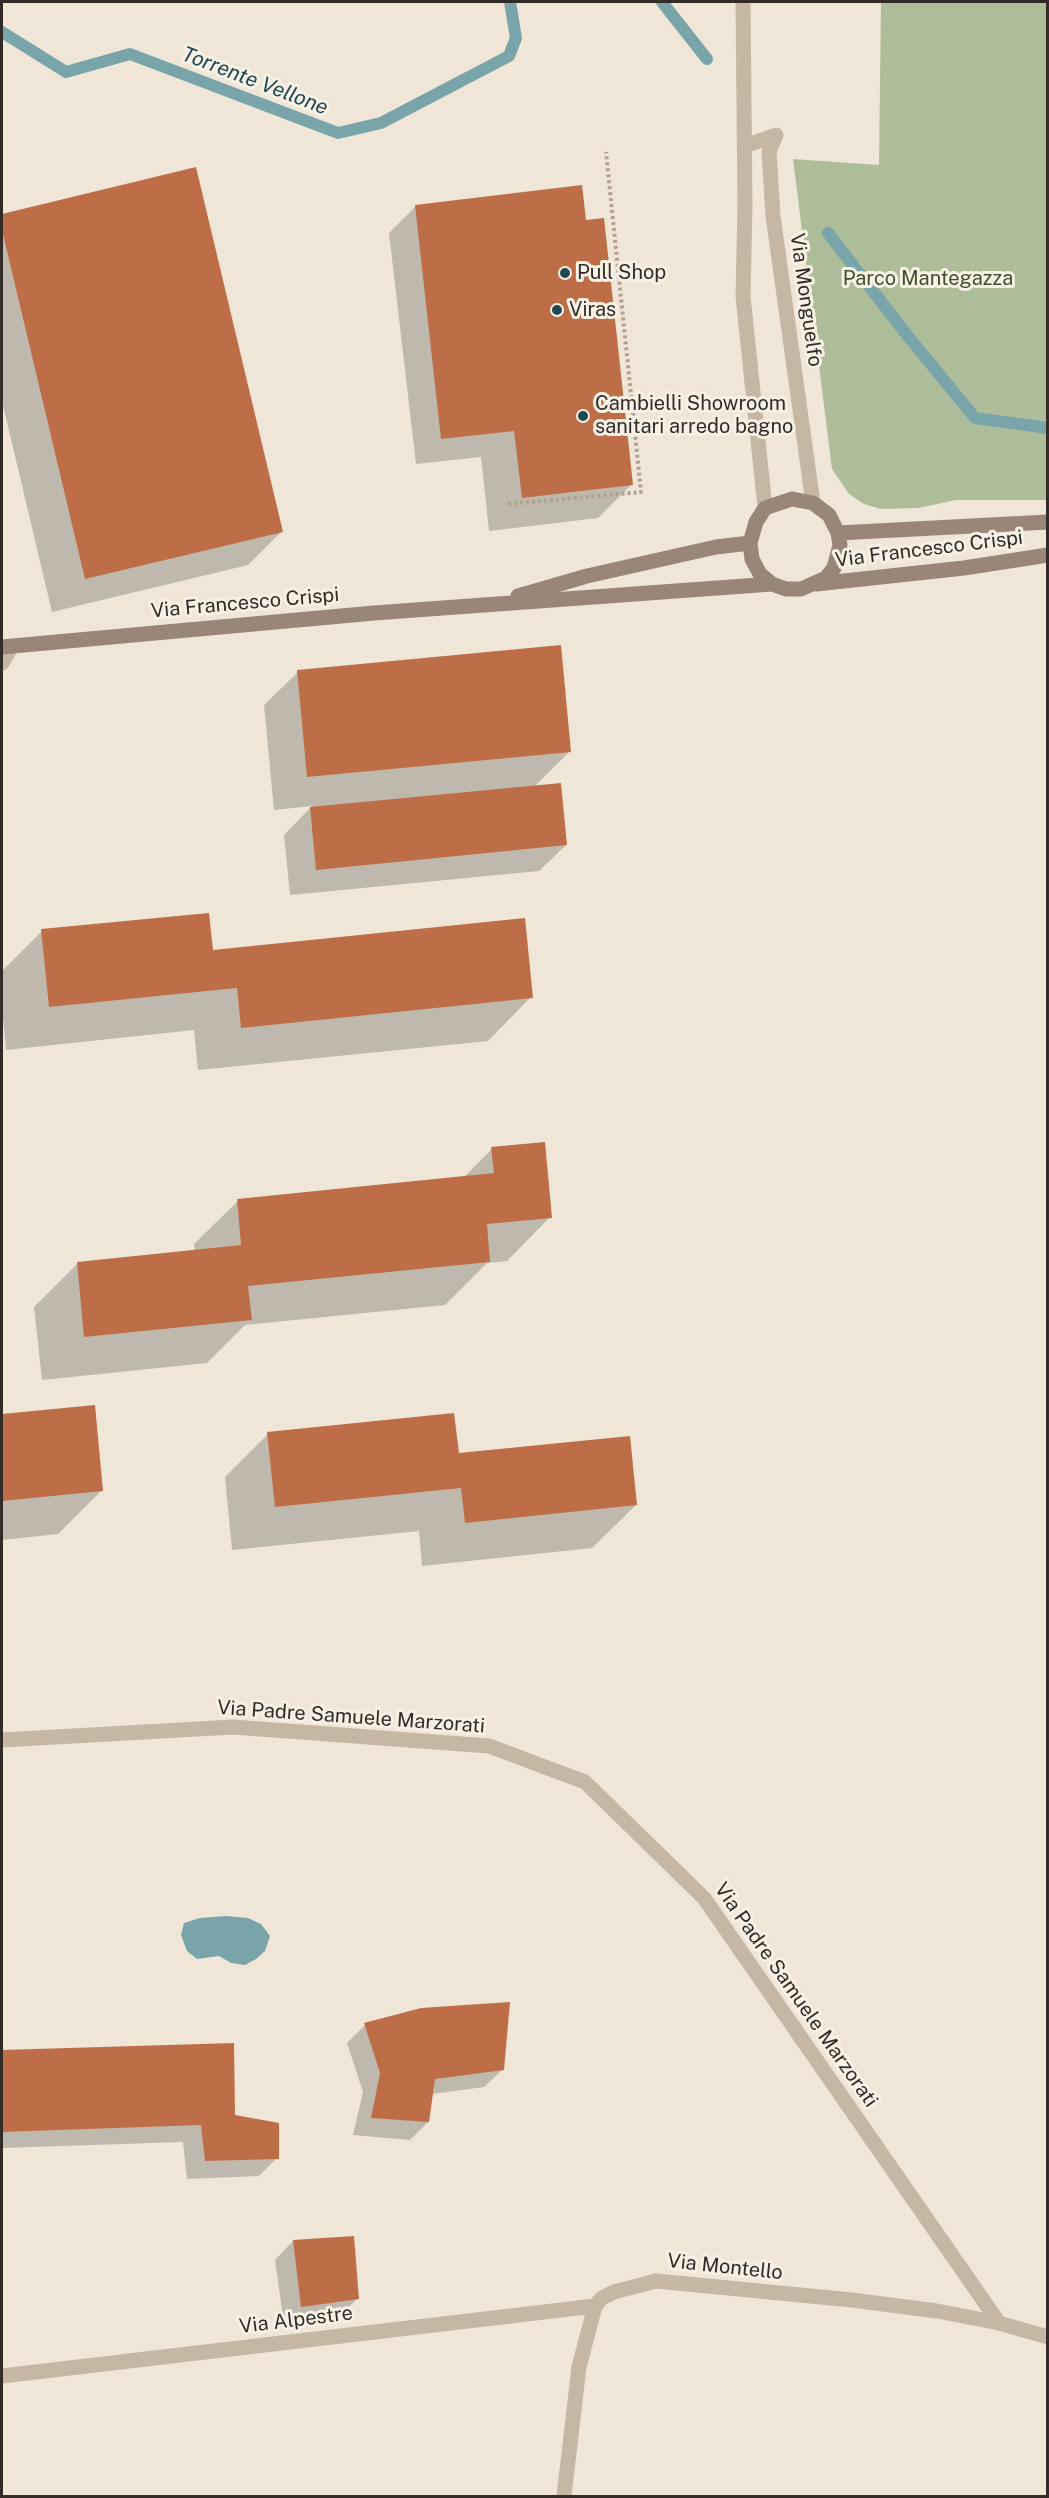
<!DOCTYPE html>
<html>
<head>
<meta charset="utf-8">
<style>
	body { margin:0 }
	#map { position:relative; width:1049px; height:2498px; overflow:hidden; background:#efe6d8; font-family:"Public Sans",sans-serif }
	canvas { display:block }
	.frame { position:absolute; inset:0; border:3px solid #322b26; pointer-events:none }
</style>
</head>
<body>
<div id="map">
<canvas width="1049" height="2498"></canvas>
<div class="frame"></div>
</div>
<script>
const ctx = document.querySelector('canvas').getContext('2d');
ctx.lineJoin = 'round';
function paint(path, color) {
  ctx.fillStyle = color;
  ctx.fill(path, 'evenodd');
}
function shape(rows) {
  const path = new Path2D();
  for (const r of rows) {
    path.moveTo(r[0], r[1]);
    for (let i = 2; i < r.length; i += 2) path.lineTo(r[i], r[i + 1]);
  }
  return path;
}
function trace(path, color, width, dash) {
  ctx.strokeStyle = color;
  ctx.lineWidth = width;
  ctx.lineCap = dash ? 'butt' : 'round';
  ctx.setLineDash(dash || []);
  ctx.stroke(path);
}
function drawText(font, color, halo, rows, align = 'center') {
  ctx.font = font + ' "Public Sans",sans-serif';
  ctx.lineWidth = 6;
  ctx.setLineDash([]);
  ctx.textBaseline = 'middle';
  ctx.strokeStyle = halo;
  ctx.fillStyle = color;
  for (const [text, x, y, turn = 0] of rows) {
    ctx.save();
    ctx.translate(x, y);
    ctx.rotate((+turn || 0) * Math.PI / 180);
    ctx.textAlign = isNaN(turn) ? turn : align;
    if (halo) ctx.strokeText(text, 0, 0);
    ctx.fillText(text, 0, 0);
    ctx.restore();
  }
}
paint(shape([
	[881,2,1047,2,1047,500,956,500,918,508,881,509,864,504,849,494,832,469,793,159,879,165]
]), '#aebd99');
paint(shape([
	[226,1916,248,1918,261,1924,270,1936,265,1951,256,1959,245,1965,231,1963,219,1956,197,1959,187,1951,181,1935,184,1923,200,1918]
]), '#79a4aa');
paint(shape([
	[194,169,281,532,248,565,52,612,2,401,2,215],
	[416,206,585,222,631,485,598,518,489,531,481,457,416,464,389,233],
	[298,672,570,751,534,787,566,845,539,871,290,895,284,835,312,806,274,810,264,705],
	[42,931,212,952,531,997,488,1041,198,1070,194,1030,6,1050,2,1006,2,971],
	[492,1149,550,1217,507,1261,487,1263,445,1305,245,1325,207,1363,42,1380,34,1307,78,1263,195,1252,194,1244,238,1201,463,1178],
	[93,1406,101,1491,58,1534,2,1540,2,1415],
	[268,1434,457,1455,636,1505,592,1548,422,1566,419,1531,232,1550,225,1477],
	[365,2025,503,2069,484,2087,432,2094,428,2122,410,2140,353,2135,363,2092,347,2043],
	[233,2045,234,2117,277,2158,259,2176,187,2179,183,2142,2,2148,2,2051],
	[293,2241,358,2298,339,2317,284,2324,275,2260]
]), '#0003');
trace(shape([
	[662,2,707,59],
	[2,32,66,72,130,54,338,133,381,123,509,56,516,38,510,2],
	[828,233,907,335,975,418,1048,428]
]), '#79a4aa', 12);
paint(shape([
	[196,167,283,532,85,579,2,230,2,214],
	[582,185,586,220,604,218,633,485,522,498,514,431,441,439,415,205],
	[561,645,571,752,307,777,297,670],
	[561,783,567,845,316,870,310,807],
	[209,913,213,950,525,918,533,998,241,1028,237,988,49,1007,41,929],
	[545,1142,552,1218,487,1224,490,1262,248,1286,252,1320,84,1337,77,1262,241,1245,237,1199,494,1173,491,1147],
	[95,1405,103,1491,2,1501,2,1414],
	[454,1413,459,1453,630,1436,637,1505,465,1523,461,1488,275,1507,267,1432],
	[510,2002,504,2070,435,2079,429,2122,371,2118,380,2073,364,2023,421,2008],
	[234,2043,235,2115,279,2123,279,2159,205,2161,201,2125,2,2132,2,2050],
	[354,2236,359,2299,301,2307,293,2240]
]), '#be6e47');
trace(shape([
	[508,504,641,492,606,152]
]), '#b2a190', 4, [3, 3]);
trace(shape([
	[743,2,745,206,743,296,765,508],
	[776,135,769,152,773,216,813,503],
	[745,146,776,135],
	[2,663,12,646],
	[2,1740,233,1727,489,1746,585,1782,704,1898,999,2323],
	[2,2376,595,2306],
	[564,2496,579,2367,595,2306,602,2298,614,2292,656,2281,852,2300,937,2311,999,2323,1048,2337]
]), '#c6b7a5', 15);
trace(shape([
	[792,499,813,503,829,515,838,533,840,545,834,568,826,578,801,589,786,589,772,584,760,574,752,559,750,543,756,522,765,508,792,499],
	[838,533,1048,522],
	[816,584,964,568,1048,555],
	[518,596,587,576,716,547,750,543],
	[2,647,374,613,772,584]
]), '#998677', 15);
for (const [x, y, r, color] of [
	[565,273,6,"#1e4951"],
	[557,310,6,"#1e4951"],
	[583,416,6,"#1e4951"]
]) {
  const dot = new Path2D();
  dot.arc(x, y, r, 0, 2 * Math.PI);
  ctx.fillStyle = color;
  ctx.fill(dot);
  trace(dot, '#f7f0e4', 2);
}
drawText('20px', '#322b26', '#f7f0e4', [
	["Pull Shop",577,273],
	["Viras",569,310],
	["Cambielli Showroom",595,404],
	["sanitari arredo bagno",595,427]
], 'left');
drawText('20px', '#3f4f2b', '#f7f0e4', [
	["Parco Mantegazza",928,279]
]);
drawText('20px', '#322b26', '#f7f0e4', [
	["Via Monguelfo",806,300,82],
	["Via Francesco Crispi",929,549,-7],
	["Via Francesco Crispi",245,603,-5],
	["Via Padre Samuele Marzorati",351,1717,4],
	["Via Padre Samuele Marzorati",796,1995,55],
	["Via Montello",725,2267,6],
	["Via Alpestre",296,2320,-7]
]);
drawText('italic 21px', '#1e4951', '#f7f0e4', [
	["Torrente Vellone",255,81,21]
]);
</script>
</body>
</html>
